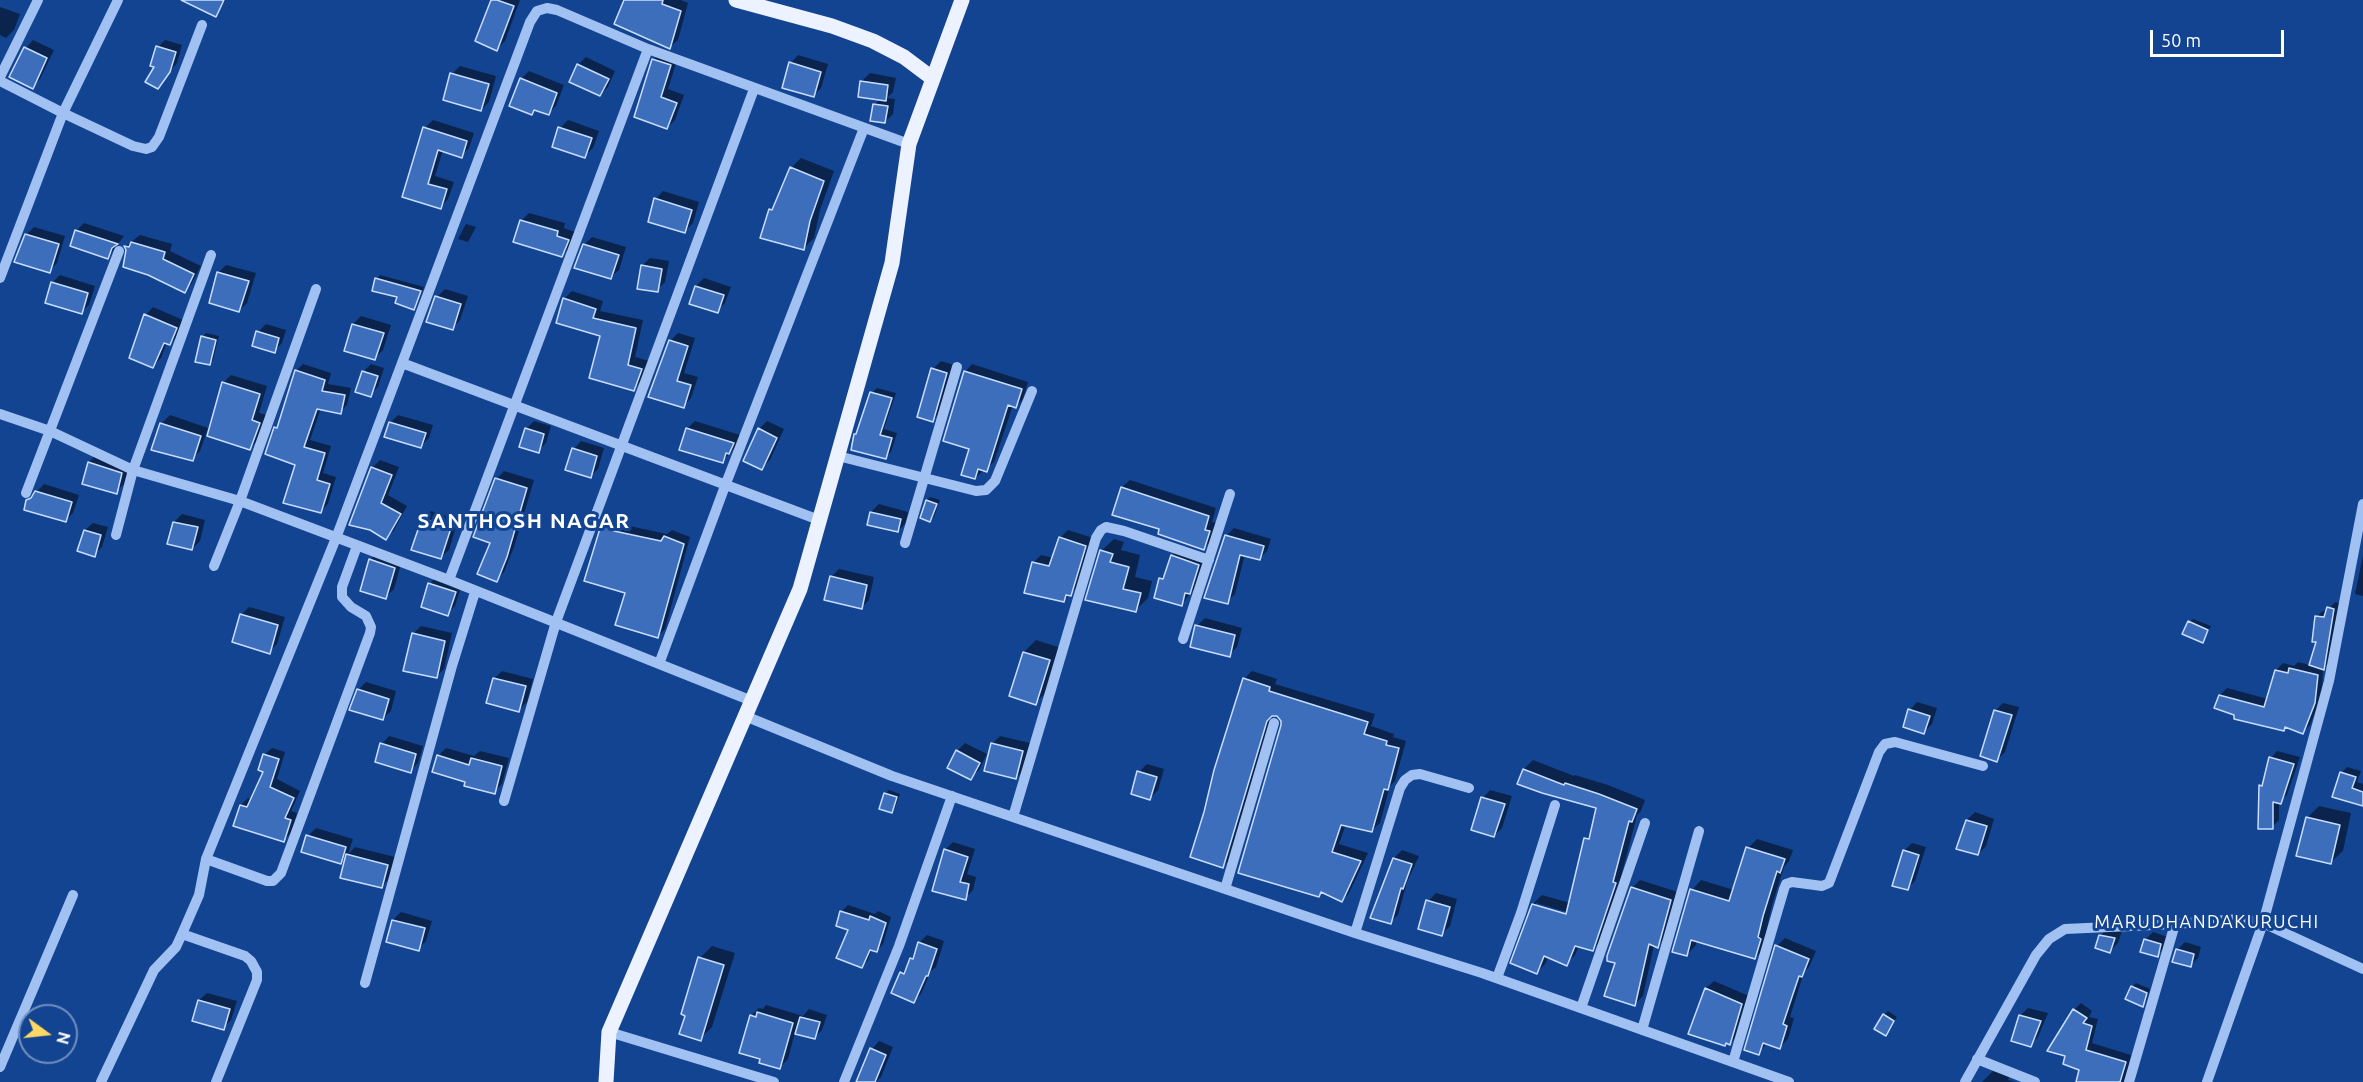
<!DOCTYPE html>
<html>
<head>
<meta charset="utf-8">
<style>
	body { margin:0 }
	#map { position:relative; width:2363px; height:1082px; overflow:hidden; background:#134492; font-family:Ubuntu,sans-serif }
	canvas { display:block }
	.north { position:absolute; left:18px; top:1004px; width:60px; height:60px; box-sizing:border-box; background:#134492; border:2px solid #718fbe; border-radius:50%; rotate:105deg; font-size:16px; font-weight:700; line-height:24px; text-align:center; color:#fff }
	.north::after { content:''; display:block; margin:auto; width:21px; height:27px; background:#ffd962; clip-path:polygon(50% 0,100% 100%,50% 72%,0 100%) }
	.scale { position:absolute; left:2150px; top:30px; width:134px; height:27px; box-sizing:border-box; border:3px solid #fff; border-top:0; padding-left:8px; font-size:18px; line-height:21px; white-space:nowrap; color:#fff; -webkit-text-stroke:4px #134492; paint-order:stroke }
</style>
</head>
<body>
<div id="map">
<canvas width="2363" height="1082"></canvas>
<div class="north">N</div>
<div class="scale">50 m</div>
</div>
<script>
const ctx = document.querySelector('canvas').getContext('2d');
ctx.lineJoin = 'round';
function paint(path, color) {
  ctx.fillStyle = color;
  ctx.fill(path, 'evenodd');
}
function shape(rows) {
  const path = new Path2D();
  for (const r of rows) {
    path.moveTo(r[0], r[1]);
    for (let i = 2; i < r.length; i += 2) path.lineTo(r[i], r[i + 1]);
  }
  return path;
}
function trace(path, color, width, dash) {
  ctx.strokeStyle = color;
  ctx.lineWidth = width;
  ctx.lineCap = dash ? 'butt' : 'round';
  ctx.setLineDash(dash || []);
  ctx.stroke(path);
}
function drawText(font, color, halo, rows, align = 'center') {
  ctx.font = font + ' Ubuntu,sans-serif';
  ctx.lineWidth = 6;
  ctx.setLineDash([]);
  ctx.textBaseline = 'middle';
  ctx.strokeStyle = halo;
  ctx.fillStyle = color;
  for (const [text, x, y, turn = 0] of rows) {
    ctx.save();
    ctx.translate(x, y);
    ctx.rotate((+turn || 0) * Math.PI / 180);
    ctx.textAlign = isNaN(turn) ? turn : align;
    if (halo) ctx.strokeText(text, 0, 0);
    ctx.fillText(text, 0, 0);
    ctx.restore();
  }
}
paint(shape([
	[179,0,226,0,215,15,186,0,184,2],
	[492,0,520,0,505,41,497,49],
	[626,0,681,0,688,3,678,40,670,47],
	[0,7,20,14,14,30,6,38,0,35],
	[33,40,54,50,40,79,32,87,26,48],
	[165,40,182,45,177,63,157,87,158,47],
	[662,52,678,57,668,89,684,95,675,120,667,128,636,116,654,59],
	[798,55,828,64,821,88,813,96,791,63],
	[586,57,615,71,608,87,600,95,578,65],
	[460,66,496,76,489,102,481,110,452,74],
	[529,71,564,85,556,106,548,114,536,109,532,113,521,79],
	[870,73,896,78,893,92,887,98,895,99,893,114,885,122,874,105,880,99,862,81],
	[433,120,474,133,469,148,461,156,443,150,435,176,454,182,448,199,441,207,404,196,425,128],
	[568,120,599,131,593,148,585,156,560,128],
	[801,158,834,171,820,210,814,238,803,249,770,210,777,204,791,168],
	[663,191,699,202,693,223,685,231,656,199],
	[529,213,565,223,564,228,575,232,570,248,562,255,521,221],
	[84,223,124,236,108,257,76,231],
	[466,224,476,227,468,242,458,239],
	[34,227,65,236,57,263,49,271,26,235],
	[140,235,172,244,170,251,201,266,192,283,184,291,128,250,126,246],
	[592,237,626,247,619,270,611,277,584,245],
	[650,258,669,261,665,282,657,290,642,266],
	[226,265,256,273,247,303,239,311,218,273],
	[60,275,95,286,89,305,81,312,52,283],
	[380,275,424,287,417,304,414,308,377,279],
	[704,278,731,287,725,303,717,311,691,303,696,286],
	[445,289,468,296,460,320,453,328,437,297],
	[572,291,603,301,600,311,643,320,635,357,649,361,641,381,633,389,602,335,564,299],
	[153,307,183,320,178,336,170,344,167,342,161,358,153,366,146,315],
	[361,316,391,325,383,350,375,358,353,324],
	[266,324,286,330,282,343,274,351,258,332],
	[206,333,219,336,213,360,210,364,203,337],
	[678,333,695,338,684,373,698,377,691,398,684,406,650,396,670,341],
	[941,361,954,365,941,412,933,420,933,369],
	[303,364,331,373,328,384,351,388,347,405,340,412,321,408,310,440,331,446,323,473,336,477,328,504,321,511,276,428,279,424,296,371],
	[371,364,384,368,378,387,370,395,363,372],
	[972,364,1028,382,1023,399,1016,406,1013,405,994,462,975,478,965,372],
	[231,375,267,386,259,413,267,415,258,440,250,448,223,383],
	[877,388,896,393,884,429,897,433,891,452,885,457,855,435,859,431,872,393],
	[170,415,208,428,200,451,192,459,153,449,162,423],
	[398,415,433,425,429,438,421,446,390,423],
	[534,421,551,426,546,443,538,451,526,429],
	[695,421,740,435,737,445,722,462,687,429],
	[767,421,784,429,770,460,762,468,759,429],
	[581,441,604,448,598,469,590,477,574,449],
	[97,454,129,465,124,484,116,492,83,483,89,462],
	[380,460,399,467,388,495,407,506,394,530,386,538,372,468],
	[504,471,534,480,514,547,504,572,496,580,492,542,497,479],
	[1130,480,1216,508,1212,522,1217,523,1211,541,1203,549,1161,528,1122,487],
	[44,484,79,495,73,513,65,521,28,501],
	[930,497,940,500,934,517,930,520,927,500],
	[879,504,908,512,906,523,898,531,871,512],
	[431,511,458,520,449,550,441,557,423,519],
	[182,514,205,520,200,541,192,549,174,522],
	[610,518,621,522,620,524,667,534,672,530,690,537,665,629,658,636,627,592,603,526],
	[93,523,108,527,102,547,94,555,85,530],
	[1234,528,1271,539,1267,551,1259,559,1245,554,1235,594,1227,602,1226,536],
	[1068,530,1093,538,1078,586,1064,601,1033,563,1041,555,1054,558,1060,538],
	[1114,539,1124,542,1121,550,1140,555,1135,577,1152,581,1148,598,1135,611,1087,599,1101,551],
	[1180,548,1206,557,1197,585,1182,604,1160,579,1167,572,1172,556],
	[379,552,402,560,394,589,386,597,362,590,371,559],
	[2363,555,2363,596,2355,594],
	[839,569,874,577,869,600,861,608,831,577],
	[437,576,462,584,455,606,447,614,430,584],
	[2335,602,2339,603,2329,662,2323,668,2322,695,2310,725,2303,732,2287,726,2284,729,2236,715,2220,695,2227,688,2268,699,2276,670,2283,663,2294,666,2298,662,2310,665,2318,641,2316,617,2323,611,2327,611],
	[249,607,285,617,277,644,269,652,241,615],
	[1205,618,1242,628,1237,647,1229,655,1197,626],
	[2193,619,2211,626,2203,641,2189,622],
	[421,626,452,633,444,669,436,677,413,634],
	[1036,640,1061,648,1048,691,1035,703,1011,695,1024,652],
	[502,671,533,679,527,702,519,710,494,679],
	[1252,671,1277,679,1275,684,1375,714,1371,726,1394,734,1393,737,1406,741,1395,781,1390,786,1380,823,1372,830,1346,824,1339,844,1368,853,1349,893,1342,901,1323,892,1319,895,1281,717,1273,714,1231,859,1223,866,1244,679],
	[366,682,396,691,391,711,383,718,358,690],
	[1917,702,1937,708,1932,724,1924,732,1910,710],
	[2003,703,2019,707,2005,752,1997,760,1995,711],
	[389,736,423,746,418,763,410,771,382,744],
	[1000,736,1030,743,1024,770,1016,778,993,743],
	[965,743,987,754,979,770,971,778,957,751],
	[272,748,285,752,277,779,300,791,291,811,297,813,291,833,284,840,241,805,248,798,252,799,265,771,264,755],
	[446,748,474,756,480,751,509,758,502,784,494,792,467,781,438,756],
	[2277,751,2300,757,2287,795,2279,802,2279,820,2272,827,2260,786,2265,781,2271,758],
	[1533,760,1574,776,1575,775,1608,785,1645,800,1641,811,1637,815,1622,873,1624,874,1601,940,1592,950,1579,946,1575,955,1566,964,1548,956,1546,963,1537,972,1533,904,1542,895,1570,903,1586,839,1592,833,1598,807,1524,769],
	[1536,903,1574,914,1573,917,1536,906],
	[1147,764,1164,769,1158,790,1150,798,1139,772],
	[2347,767,2361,771,2357,782,2363,784,2363,804,2341,773],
	[889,790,900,794,895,808,892,811,885,794],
	[1490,790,1512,796,1502,828,1494,836,1483,798],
	[2319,806,2351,813,2343,851,2330,863,2307,818],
	[1975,812,1994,819,1986,846,1978,854,1967,820],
	[316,828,353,839,348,854,355,847,395,857,389,879,381,887,347,855,340,862,308,836],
	[1757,839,1793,850,1789,861,1784,867,1772,905,1767,928,1770,929,1764,948,1755,958,1697,940,1696,945,1687,955,1692,890,1701,880,1734,890,1748,848],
	[953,842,975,849,967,874,976,877,973,890,965,898,934,890,946,849],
	[1912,843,1926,847,1915,881,1907,889,1904,851],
	[1402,850,1419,856,1407,882,1398,915,1390,922,1372,917,1394,858],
	[1640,880,1678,892,1665,938,1657,946,1654,945,1643,996,1635,1004,1617,962,1632,888],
	[1436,893,1457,899,1450,926,1442,934,1428,901],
	[848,905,875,914,878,911,891,917,883,944,877,951,872,949,868,960,862,967,850,929,837,925,842,911],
	[401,912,432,921,426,941,418,949,393,920],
	[2108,928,2122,931,2118,943,2110,951,2100,936],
	[2153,932,2168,937,2165,947,2157,955,2145,940],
	[927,935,944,941,936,967,931,971,921,994,913,1002,902,973,908,966,919,943],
	[1785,938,1816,951,1809,967,1804,972,1790,1017,1794,1018,1788,1039,1780,1047,1767,1043,1759,1053,1746,1049,1777,946],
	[2185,942,2201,947,2198,958,2190,966,2177,950],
	[712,946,735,953,712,1027,700,1039,687,1015,700,958],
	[1714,981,1749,996,1737,1036,1730,1043,1690,1033,1706,988],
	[2136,983,2150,989,2146,1001,2143,1005,2132,987],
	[207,993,237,1001,231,1020,223,1028,199,1000],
	[2081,1003,2092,1011,2089,1017,2098,1019,2092,1043,2131,1055,2125,1082,2077,1082,2081,1069,2074,1010],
	[766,1005,803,1016,809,1009,827,1015,822,1030,814,1038,795,1032,788,1059,780,1067,762,1058,751,1016,759,1008,763,1009],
	[2028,1008,2048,1013,2038,1037,2030,1045,2020,1016],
	[1888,1011,1897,1017,1886,1034,1884,1015],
	[879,1041,893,1047,881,1077,876,1082,865,1082,872,1049],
	[1993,1071,2010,1075,2008,1080,2016,1082,1982,1082]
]), '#0007');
const building = shape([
	[181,0,224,0,216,17,181,0],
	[491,0,497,0,514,6,497,51,475,41,491,0],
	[624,0,663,0,662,4,681,11,670,49,614,24,624,0],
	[156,46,176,52,170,72,158,89,145,82,154,67,150,66,156,46],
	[24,47,47,58,33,89,9,77,24,47],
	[652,59,671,65,661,97,677,103,667,129,634,117,652,59],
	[789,62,821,72,814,97,782,88,789,62],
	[577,64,609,79,600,96,569,82,577,64],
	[450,73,489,84,481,111,443,100,450,73],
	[520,78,557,93,549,115,534,110,532,115,509,106,520,78],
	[860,81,888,85,886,101,858,97,860,81],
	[873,104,888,106,885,123,870,121,873,104],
	[423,127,467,141,462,158,438,150,428,184,447,189,441,209,402,197,423,127],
	[558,127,592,138,585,158,552,147,558,127],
	[790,167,824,181,810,221,804,250,760,238,769,209,772,210,790,167],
	[654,198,692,210,685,233,648,222,654,198],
	[520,220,558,231,557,236,569,240,562,257,513,242,520,220],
	[75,230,118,244,112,248,108,259,70,246,75,230],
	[25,234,59,244,50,273,14,262,25,234],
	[131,242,165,252,163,259,194,274,185,293,148,275,123,267,126,250,124,246,129,247,131,242],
	[583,244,619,255,611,279,574,268,583,244],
	[641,265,662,269,658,292,637,289,641,265],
	[217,272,249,281,239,312,209,303,217,272],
	[375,278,421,291,414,310,395,303,397,297,372,291,375,278],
	[51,282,88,293,82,314,45,303,51,282],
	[695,286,724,295,718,313,689,304,695,286],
	[435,296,461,304,453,330,426,322,435,296],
	[563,298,596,309,593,318,636,328,628,365,642,369,634,391,589,378,600,336,556,323,563,298],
	[144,314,177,328,170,345,164,343,153,368,129,358,144,314],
	[352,324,384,333,375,360,344,351,352,324],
	[256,331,279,338,275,353,252,346,256,331],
	[201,336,216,340,210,365,195,362,201,336],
	[669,340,688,346,677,381,691,385,684,408,648,397,669,340],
	[931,368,947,373,933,422,917,417,931,368],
	[295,370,325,380,322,391,345,395,341,414,317,409,304,447,325,453,317,480,330,484,321,513,283,503,295,465,265,454,274,427,277,428,295,370],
	[362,371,378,376,371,397,355,392,362,371],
	[964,371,1022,389,1016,408,1008,405,987,472,978,469,975,479,961,475,969,449,943,441,964,371],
	[222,382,260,394,252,420,260,423,250,450,207,436,222,382],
	[870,392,892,398,880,435,892,438,886,459,851,450,854,434,856,434,870,392],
	[389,422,426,433,421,448,384,437,389,422],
	[160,423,201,436,193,461,151,450,160,423],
	[525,428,544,434,539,453,519,447,525,428],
	[686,428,734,443,729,454,726,453,723,463,679,450,686,428],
	[758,428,777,438,762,470,743,461,758,428],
	[572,448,597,456,591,478,565,470,572,448],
	[88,462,122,473,117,494,82,484,88,462],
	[371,467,392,475,381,503,401,514,386,540,370,530,349,525,371,467],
	[495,478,527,488,507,557,497,582,477,574,490,543,473,537,495,478],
	[1121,487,1209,516,1205,530,1210,531,1204,550,1158,534,1159,529,1112,515,1121,487],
	[35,491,72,502,66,522,24,510,26,500,31,498,35,491],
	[926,500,937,504,930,522,920,518,926,500],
	[870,512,901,519,898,532,867,525,870,512],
	[422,518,451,528,441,559,411,550,422,518],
	[173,522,198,527,192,550,167,544,173,522],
	[601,525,614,529,614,531,661,541,664,536,684,544,658,638,615,625,625,593,584,581,601,525],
	[84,530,101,535,95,557,77,551,84,530],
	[1225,535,1264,546,1260,560,1240,555,1228,604,1204,598,1225,535],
	[1059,537,1086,546,1071,596,1066,595,1064,602,1024,593,1032,562,1049,566,1059,537],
	[1100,550,1113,554,1110,562,1129,567,1123,589,1141,593,1136,612,1085,600,1100,550],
	[1171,555,1199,565,1190,594,1185,593,1182,606,1154,598,1159,578,1163,579,1171,555],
	[369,559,395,568,386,599,360,591,369,559],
	[830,576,867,585,862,609,824,600,830,576],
	[428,583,456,592,448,616,421,607,428,583],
	[2327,607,2334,609,2324,670,2309,665,2316,642,2312,642,2315,616,2324,617,2327,607],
	[240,614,278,625,270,654,232,642,240,614],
	[2188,621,2208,630,2203,643,2182,634,2188,621],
	[1195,625,1235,635,1230,657,1190,647,1195,625],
	[412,633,445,641,437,678,403,671,412,633],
	[1023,652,1050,660,1036,705,1009,696,1023,652],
	[2289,668,2318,675,2315,703,2303,734,2285,727,2284,731,2234,719,2234,715,2214,708,2219,695,2264,707,2275,670,2288,673,2289,668],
	[493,678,526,686,519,712,486,703,493,678],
	[1243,678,1270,687,1269,691,1368,722,1364,734,1387,741,1386,745,1399,748,1388,790,1384,789,1372,832,1341,825,1332,852,1361,861,1342,902,1321,892,1319,897,1238,873,1281,725,1281,721,1277,716,1272,716,1267,721,1223,868,1190,857,1204,812,1214,770,1243,678],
	[357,689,389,699,383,720,349,710,357,689],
	[1908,709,1930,716,1924,734,1903,727,1908,709],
	[1994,710,2012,715,1997,762,1980,756,1994,710],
	[380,743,416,754,411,773,375,762,380,743],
	[991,743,1023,751,1016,779,984,771,991,743],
	[956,750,980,763,971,780,947,768,956,750],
	[263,754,279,759,270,787,294,798,285,818,291,820,284,842,233,826,240,805,247,807,263,772,258,770,263,754],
	[437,755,469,765,471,758,502,766,495,794,464,786,465,782,432,772,437,755],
	[2269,757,2294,764,2281,804,2273,802,2273,829,2258,829,2259,785,2262,786,2269,757],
	[1523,769,1564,785,1565,783,1599,794,1637,809,1632,822,1629,821,1613,882,1616,883,1593,951,1575,946,1567,966,1544,956,1537,974,1510,963,1532,904,1566,914,1584,838,1589,839,1596,808,1542,793,1517,784,1523,769],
	[1137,771,1157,777,1150,800,1131,794,1137,771],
	[2340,772,2356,777,2352,788,2363,792,2363,806,2332,797,2340,772],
	[884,793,897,797,892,813,879,809,884,793],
	[1481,797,1505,804,1494,837,1471,830,1481,797],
	[2306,817,2340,825,2331,864,2296,856,2306,817],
	[1966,820,1987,826,1978,855,1956,849,1966,820],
	[306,835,346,847,341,864,301,852,306,835],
	[1746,847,1785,859,1780,873,1777,871,1763,916,1758,937,1761,939,1755,959,1691,940,1687,956,1672,952,1690,889,1729,901,1746,847],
	[944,849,968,857,960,882,969,884,966,900,932,891,944,849],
	[1903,850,1919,855,1908,890,1892,886,1903,850],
	[346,854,388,865,382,888,340,878,346,854],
	[1393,858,1412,864,1403,889,1401,888,1391,924,1370,918,1393,858],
	[1631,887,1671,900,1658,948,1649,944,1635,1006,1604,996,1615,963,1607,961,1607,956,1631,887],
	[1426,900,1450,907,1442,936,1418,929,1426,900],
	[840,911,869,920,870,916,886,923,877,952,870,950,862,968,836,958,848,930,836,926,840,911],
	[392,920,425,928,419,951,386,942,392,920],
	[2099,935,2115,938,2110,953,2095,948,2099,935],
	[2144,939,2161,944,2158,957,2140,952,2144,939],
	[918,942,937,949,928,976,926,976,914,1003,891,993,900,972,904,974,910,958,913,959,918,942],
	[1775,945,1809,959,1802,977,1799,976,1783,1024,1787,1026,1780,1049,1763,1043,1759,1055,1744,1050,1775,945],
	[2176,949,2194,954,2191,967,2172,962,2176,949],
	[698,957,724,965,701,1041,679,1034,685,1016,681,1014,698,957],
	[2131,986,2147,993,2143,1007,2125,999,2131,986],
	[1705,988,1742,1004,1730,1045,1726,1043,1725,1046,1688,1034,1705,988],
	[198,1000,230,1009,224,1030,192,1021,198,1000],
	[2073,1009,2087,1018,2083,1023,2092,1026,2086,1050,2126,1062,2120,1082,2076,1082,2079,1070,2063,1064,2065,1056,2047,1051,2073,1009],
	[757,1012,793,1023,780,1069,759,1063,760,1059,739,1053,750,1015,756,1017,757,1012],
	[1883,1014,1894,1021,1886,1036,1874,1029,1883,1014],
	[2019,1015,2041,1021,2031,1047,2011,1041,2019,1015],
	[800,1017,820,1022,815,1039,795,1034,800,1017],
	[870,1048,886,1055,875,1082,856,1082,870,1048]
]);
paint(building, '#3c6ebb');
trace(building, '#c8ddfd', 1.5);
trace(shape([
	[0,77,38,0],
	[0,81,63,113,133,146,146,149,152,147,159,137,202,25],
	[0,278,63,113,118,0],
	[402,363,530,22,537,11,547,8,557,10,648,49,909,144],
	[0,414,50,431,133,470,240,501,449,580,752,701],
	[838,456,976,491,986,490,995,481,1032,391],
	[26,493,119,251],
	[116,535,133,470,211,255],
	[905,543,957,367],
	[214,566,240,501,316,289],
	[449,580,648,49],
	[1183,639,1230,494],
	[659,664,725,486,864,128],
	[745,716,892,776,1355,933,1482,973,1789,1082],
	[504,801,556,622,754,89],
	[1013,817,1096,538,1101,530,1106,527,1124,531,1209,560],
	[206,859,267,881,273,881,281,873,370,633,371,627,366,616,351,607,342,597,342,587,357,546],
	[1225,889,1274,723],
	[1355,933,1400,788,1405,780,1412,775,1420,774,1469,788],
	[182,934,245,956,251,961,257,972,257,980,216,1082],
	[1497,978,1521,913,1555,805],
	[365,983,452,666,475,592],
	[1581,1008,1645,823],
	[1642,1030,1699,831],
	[609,1032,774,1082],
	[1977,1059,2035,1082],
	[1733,1062,1784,889,1786,884,1792,882,1822,886,1829,883,1879,752,1885,744,1895,742,1983,766],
	[0,1067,73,895],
	[101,1082,154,970,176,947,182,934,199,895,206,859,336,538,402,363,819,520],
	[844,1082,899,946,952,796],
	[1965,1082,2036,955,2049,939,2065,929,2175,924,2240,919,2263,923,2363,969],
	[2129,1082,2175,924],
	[2207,1082,2263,923,2329,681,2363,504]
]), '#a1c1f2', 10);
trace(shape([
	[736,0,832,26,873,41,904,57,932,78],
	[606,1082,609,1032,800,589,892,263,909,144,962,0]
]), '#ecf2ff', 15);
ctx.letterSpacing = '1.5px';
drawText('18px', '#fff', '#134492', [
	["MARUDHANDAKURUCHI",2207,922]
]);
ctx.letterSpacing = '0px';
ctx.letterSpacing = '1.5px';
drawText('bold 21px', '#fff', '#134492', [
	["SANTHOSH NAGAR",524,521]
]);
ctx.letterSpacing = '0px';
</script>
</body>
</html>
